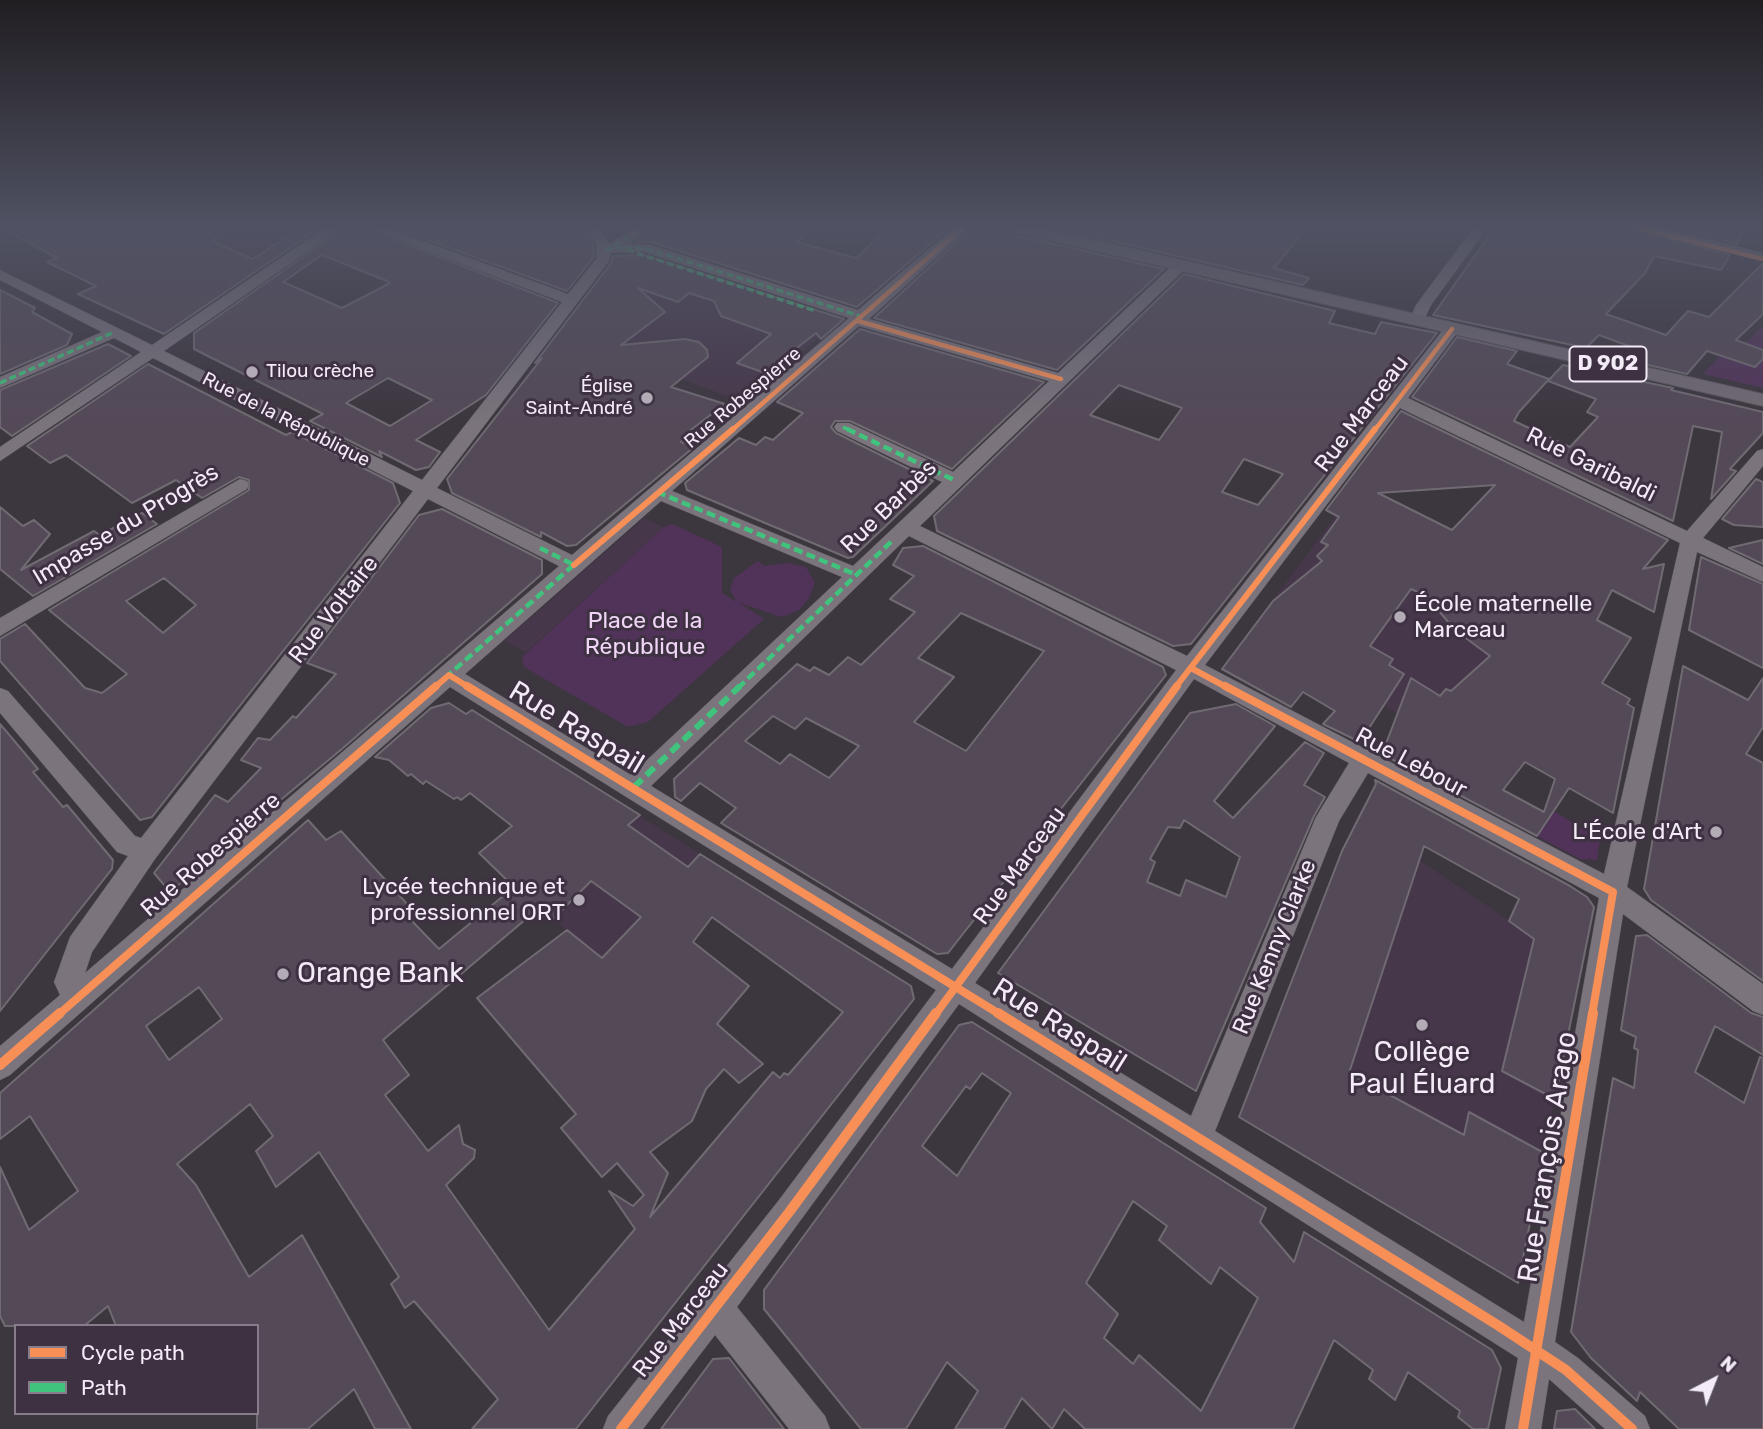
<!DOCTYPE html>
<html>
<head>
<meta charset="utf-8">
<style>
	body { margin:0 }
	#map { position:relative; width:1763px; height:1429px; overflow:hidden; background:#3c363e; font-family:Rubik,sans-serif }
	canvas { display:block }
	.legend { position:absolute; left:14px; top:1324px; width:245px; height:91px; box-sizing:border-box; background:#3e3242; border:2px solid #867c8a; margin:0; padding:9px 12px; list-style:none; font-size:21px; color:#f3ebf6 }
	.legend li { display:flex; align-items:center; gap:14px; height:35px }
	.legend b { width:35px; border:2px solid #867c8a }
	.north { position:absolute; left:1679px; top:1345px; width:70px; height:70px; -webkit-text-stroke:5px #3e3242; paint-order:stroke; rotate:42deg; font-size:19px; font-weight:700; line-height:28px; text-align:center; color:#f3ebf6 }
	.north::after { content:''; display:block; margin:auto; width:24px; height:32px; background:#f3ebf6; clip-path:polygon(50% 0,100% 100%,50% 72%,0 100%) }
</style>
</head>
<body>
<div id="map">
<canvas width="1763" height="1429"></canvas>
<ul class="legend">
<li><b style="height:9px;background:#f78f57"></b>Cycle path</li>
<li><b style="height:9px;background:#40c37c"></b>Path</li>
</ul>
<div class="north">N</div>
</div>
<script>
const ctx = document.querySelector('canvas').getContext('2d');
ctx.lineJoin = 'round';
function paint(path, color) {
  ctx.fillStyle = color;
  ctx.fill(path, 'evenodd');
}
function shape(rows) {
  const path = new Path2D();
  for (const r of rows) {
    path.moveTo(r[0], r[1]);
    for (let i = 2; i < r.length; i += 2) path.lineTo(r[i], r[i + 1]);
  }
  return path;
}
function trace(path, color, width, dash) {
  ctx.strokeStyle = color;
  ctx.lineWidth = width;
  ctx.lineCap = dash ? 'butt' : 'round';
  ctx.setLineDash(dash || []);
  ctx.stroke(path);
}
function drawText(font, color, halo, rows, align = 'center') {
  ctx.font = font + ' Rubik,sans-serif';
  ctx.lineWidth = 6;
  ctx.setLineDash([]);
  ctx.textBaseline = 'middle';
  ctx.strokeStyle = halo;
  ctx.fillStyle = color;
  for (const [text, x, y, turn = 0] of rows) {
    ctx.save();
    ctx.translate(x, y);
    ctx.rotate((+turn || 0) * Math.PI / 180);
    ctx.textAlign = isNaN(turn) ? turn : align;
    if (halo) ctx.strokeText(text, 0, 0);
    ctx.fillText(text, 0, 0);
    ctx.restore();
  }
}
paint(shape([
	[178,227,320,227,266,264],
	[626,257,821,335,743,402,591,345],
	[1340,510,1525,621,1419,727,1254,626],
	[644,518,664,527,526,652,504,641],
	[574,774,700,854,602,958,539,908,383,1040,362,1012,514,888,479,853],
	[1375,781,1417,804,1394,843,1581,969,1518,1283,1239,1117,1356,818,1376,785]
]), '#46374a');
paint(shape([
	[1763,326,1763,388,1703,374,1732,344,1745,344],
	[672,524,722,547,722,593,737,602,730,590,734,578,758,561,764,566,787,563,806,567,815,583,809,598,799,610,782,617,739,603,764,619,648,722,628,727,524,667,522,657,664,527],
	[1554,811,1600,840,1597,860,1580,859,1537,836]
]), '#513359');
const building = shape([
	[0,227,201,227,216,238,214,242,253,259,302,227,321,227,164,334,78,294,96,286,47,262,57,258,0,227],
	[346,227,363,227,558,303,486,395,416,440,440,452,429,467,416,470,379,451,382,457,310,421,323,414,194,349,194,333,346,227],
	[322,255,387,281,390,283,342,308,283,282,322,255],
	[388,378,432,400,390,426,346,403,388,378],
	[393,227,582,227,593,244,594,257,567,291,393,227],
	[653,227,704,227,718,231,722,227,815,227,797,242,856,258,889,227,950,227,857,307,651,242,636,242,653,227],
	[973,227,1004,227,1014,235,1164,269,1057,370,874,318,973,227],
	[1051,227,1127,227,1161,236,1171,227,1183,231,1192,227,1307,227,1274,268,1309,278,1303,285,1051,227],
	[1495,227,1602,227,1630,234,1632,231,1657,235,1730,255,1721,270,1654,256,1645,273,1606,314,1666,335,1688,311,1709,317,1763,263,1763,314,1736,340,1763,350,1763,359,1755,367,1707,351,1687,374,1627,360,1637,349,1599,335,1586,348,1433,315,1495,227],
	[1673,227,1746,227,1737,244,1673,227],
	[644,255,844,319,821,339,816,333,765,373,737,363,771,334,721,316,714,301,689,293,678,302,638,288,665,312,621,345,685,339,699,342,707,350,708,357,671,387,725,404,688,432,690,433,681,442,694,447,576,545,567,546,541,532,541,537,452,493,447,479,542,358,535,363,611,263,613,256,644,255],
	[1184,274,1335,311,1329,323,1375,334,1381,322,1437,333,1191,644,1173,646,937,531,934,516,1184,274],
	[1119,385,1182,408,1159,440,1090,415,1119,385],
	[1244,459,1283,474,1258,505,1222,492,1244,459],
	[0,290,35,308,32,312,72,334,67,345,0,374,0,290],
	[860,329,1044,382,952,469,850,421,835,421,831,427,836,433,933,481,853,557,848,558,687,490,685,483,739,438,756,445,765,437,773,440,803,413,777,402,860,329],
	[1457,337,1517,351,1507,364,1549,379,1519,412,1514,421,1570,447,1598,417,1587,412,1596,399,1548,381,1563,365,1673,388,1671,390,1763,412,1763,433,1730,469,1736,471,1711,499,1722,432,1693,426,1673,521,1412,397,1457,337],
	[108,344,131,356,12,436,0,427,0,390,108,344],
	[148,364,286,435,292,432,393,483,400,503,152,817,140,820,0,661,0,639,25,624,85,688,102,693,127,674,49,610,249,490,249,480,239,477,202,498,176,480,132,503,66,455,50,463,27,446,148,364],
	[164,578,196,605,163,633,126,601,164,578],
	[1401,411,1668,540,1643,569,1664,564,1654,612,1612,590,1597,620,1631,638,1602,683,1630,699,1627,704,1634,708,1613,813,1569,788,1537,836,1382,754,1411,678,1440,696,1446,689,1451,691,1490,656,1455,630,1438,610,1438,601,1411,589,1370,646,1393,659,1389,665,1404,674,1360,742,1323,724,1335,711,1303,692,1291,707,1222,669,1273,601,1322,561,1317,556,1328,545,1321,542,1339,517,1326,510,1401,411],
	[1495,485,1452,530,1378,493,1495,485],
	[1525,762,1555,779,1544,812,1503,790,1525,762],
	[1756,479,1763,482,1763,527,1734,525,1722,519,1756,479],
	[0,507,23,526,34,520,50,534,21,570,94,531,100,535,142,513,157,524,33,596,0,569,0,507],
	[442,509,542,560,542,574,343,748,170,892,154,873,215,795,228,802,261,768,241,760,258,738,270,740,293,716,296,718,336,674,307,663,419,515,442,509],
	[1763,540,1763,564,1729,548,1763,540],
	[923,546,1163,667,1166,675,955,944,948,953,937,954,721,823,736,808,700,783,681,801,675,797,674,779,797,664,810,671,814,667,829,675,848,657,861,665,915,612,890,599,914,576,893,565,903,548,923,546],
	[961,613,1044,651,966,751,914,722,954,677,918,658,961,613],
	[773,716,795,729,806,718,859,746,829,778,790,754,780,764,745,741,773,716],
	[1701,557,1763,584,1763,668,1689,630,1701,557],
	[1683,666,1748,700,1763,678,1763,727,1746,754,1763,763,1763,981,1651,900,1644,889,1683,666],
	[449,703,466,714,472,710,640,815,628,825,688,867,700,854,911,986,914,999,576,1429,472,1429,498,1399,414,1301,405,1308,391,1284,399,1277,319,1152,276,1187,256,1151,273,1136,250,1104,177,1164,196,1185,249,1277,302,1235,411,1429,375,1429,354,1389,308,1429,257,1429,257,1326,116,1326,108,1306,84,1326,5,1326,0,1316,0,1167,29,1230,78,1191,30,1116,0,1139,0,1093,308,820,326,840,341,831,417,915,411,920,439,949,514,887,479,853,512,826,470,793,461,800,457,797,454,799,426,781,423,784,411,774,408,776,389,760,375,757,431,708,449,703],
	[591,881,641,917,602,958,567,930,477,998,576,1114,561,1128,602,1177,617,1163,644,1195,633,1206,609,1191,635,1229,549,1330,446,1185,474,1158,475,1150,463,1144,459,1125,428,1151,385,1095,409,1075,383,1040,539,908,553,919,591,881],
	[712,917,843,1012,788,1075,784,1073,780,1078,773,1072,650,1217,668,1173,650,1152,692,1121,706,1089,724,1069,739,1083,763,1064,717,1024,749,986,693,942,712,917],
	[199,987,222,1019,169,1060,146,1026,199,987],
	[1236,704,1275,726,1214,801,1233,818,1305,742,1324,753,1304,785,1325,797,1314,816,1196,1091,998,973,1190,713,1236,704],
	[1184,820,1240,857,1226,897,1186,880,1180,896,1147,882,1155,862,1150,859,1168,827,1180,828,1184,820],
	[0,724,38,769,33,772,63,807,67,805,113,860,112,869,0,1011,0,724],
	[1375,780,1570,886,1587,897,1594,907,1555,1099,1502,1071,1534,939,1509,921,1519,899,1424,846,1349,1073,1464,1135,1469,1112,1544,1153,1518,1283,1239,1117,1342,851,1376,784,1375,780],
	[1647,935,1751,1013,1763,1017,1763,1055,1715,1026,1695,1072,1744,1103,1760,1057,1763,1058,1763,1429,1679,1429,1640,1392,1637,1401,1591,1358,1571,1332,1613,1078,1634,1088,1638,1050,1634,1048,1636,1037,1621,1030,1636,936,1647,935],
	[972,1022,1266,1208,1260,1222,1294,1262,1304,1232,1492,1350,1501,1368,1488,1429,1473,1429,1458,1417,1460,1411,1408,1372,1395,1400,1369,1379,1373,1370,1334,1340,1293,1429,1085,1429,1064,1409,1052,1429,1022,1398,1004,1429,955,1429,978,1391,947,1362,906,1429,861,1429,764,1309,764,1290,959,1025,972,1022],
	[982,1073,1011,1093,957,1176,922,1146,966,1086,970,1089,982,1073],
	[1133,1201,1167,1226,1159,1240,1211,1284,1220,1267,1258,1298,1201,1411,1139,1355,1133,1364,1104,1338,1118,1314,1086,1283,1133,1201],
	[729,1358,784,1429,661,1429,713,1359,729,1358],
	[1575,1409,1595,1429,1554,1429,1557,1411,1575,1409]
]);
paint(building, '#544957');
trace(building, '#706a72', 2);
const minor = shape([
	[326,227,343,227,164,351,422,480,562,302,365,227,385,227,568,294,597,258,596,243,584,227,598,227,610,244,634,227,650,227,629,244,650,245,858,310,954,227,970,227,869,319,1058,373,1176,262,1186,262,1186,268,920,526,1187,656,1446,326,1452,324,1460,329,1408,398,1687,531,1757,451,1763,449,1763,466,1703,538,1763,567,1763,582,1697,552,1627,887,1763,984,1763,1015,1753,1011,1623,914,1555,1342,1578,1358,1645,1416,1650,1429,1605,1429,1549,1379,1541,1429,1505,1429,1518,1358,959,1004,737,1307,825,1416,830,1429,789,1429,715,1335,643,1429,603,1429,608,1416,779,1200,936,990,450,687,10,1075,0,1080,0,1046,60,995,54,982,70,937,128,856,117,852,0,713,0,688,8,691,135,836,141,838,413,491,153,358,0,461,0,447,141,352,114,338,0,388,0,377,102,332,0,280,0,270,152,345,326,227],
	[644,252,849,318,572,555,437,488,609,261,611,253,644,252],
	[859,326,1049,381,953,472,849,423,837,423,834,427,837,431,942,482,853,566,672,491,859,326],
	[1400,408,1680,543,1604,874,1205,665,1400,408],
	[428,499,559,566,85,973,92,952,155,859,428,499],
	[661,501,842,577,631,775,465,674,661,501],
	[909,536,1176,670,952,969,651,786,909,536],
	[1194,679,1349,763,1316,817,1191,1116,975,983,1194,679],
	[1368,773,1599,898,1524,1322,1215,1131,1339,821,1368,773],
	[1474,227,1488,227,1431,305,1422,324,1412,324,1409,321,1416,305,1474,227],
	[1638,227,1662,227,1763,253,1763,261,1638,227],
	[240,479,247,481,249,485,247,489,0,636,0,618,240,479]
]);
const major = shape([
	[1007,227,1038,227,1763,394,1763,406,1015,232,1007,227]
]);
trace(minor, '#58545b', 1);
trace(major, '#58545b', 2);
paint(minor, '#7b747d');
paint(major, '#736b75');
trace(shape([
	[615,248,645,248,863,317],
	[627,250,816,311],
	[606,251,643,227],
	[0,383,112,333],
	[843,427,851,431]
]), '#40c37c', 3.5, [7, 3.5]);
trace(shape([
	[847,429,954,480],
	[657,492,857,575],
	[540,548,574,565],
	[445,678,577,562],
	[738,688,893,540]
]), '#40c37c', 4.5, [9, 4.5]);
trace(shape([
	[634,787,740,686]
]), '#40c37c', 6, [11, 6]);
trace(shape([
	[1634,227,1763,259],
	[858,321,1061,379],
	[731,431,963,227],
	[1374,431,1452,329]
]), '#f78f57', 4.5);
trace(shape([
	[574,565,733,429],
	[1191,668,1228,688],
	[434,688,449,675,470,688],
	[1175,688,1375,429]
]), '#f78f57', 6);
trace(shape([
	[467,686,1001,1015],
	[1225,686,1613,892,1592,1015],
	[58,1015,436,686],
	[935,1015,1177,686]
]), '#f78f57', 8);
trace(shape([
	[998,1013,1499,1326,1566,1370,1632,1429],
	[0,1065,60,1013],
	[621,1429,790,1211,936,1013],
	[1523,1429,1593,1013]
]), '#f78f57', 10);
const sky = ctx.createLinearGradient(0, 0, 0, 427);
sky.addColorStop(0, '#211e22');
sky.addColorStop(0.53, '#505263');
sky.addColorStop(1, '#50526300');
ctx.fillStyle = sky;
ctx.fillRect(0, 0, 1763, 427);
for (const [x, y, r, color] of [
	[252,372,7,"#b3acb6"],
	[647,398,7,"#b3acb6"],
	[1400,617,7,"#b3acb6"],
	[1716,832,7,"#b3acb6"],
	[579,900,7,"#b3acb6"],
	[283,974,7,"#b3acb6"],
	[1422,1025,7,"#b3acb6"]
]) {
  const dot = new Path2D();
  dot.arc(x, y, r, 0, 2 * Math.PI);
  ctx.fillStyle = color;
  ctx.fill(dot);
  trace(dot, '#3e3242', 2.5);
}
drawText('19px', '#f3ebf6', '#3e3242', [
	["Tilou crèche",266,372],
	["Église",633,387,"right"],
	["Saint-André",633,409,"right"]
], 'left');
drawText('19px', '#f3ebf6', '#3e3242', [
	["Rue Robespierre",743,398,-40],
	["Rue de la République",286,420,27]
]);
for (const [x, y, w] of [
	[1608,364,77]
]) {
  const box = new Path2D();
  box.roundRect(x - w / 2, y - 17.5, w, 35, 5);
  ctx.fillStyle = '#3e3242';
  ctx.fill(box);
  trace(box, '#f3ebf6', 2);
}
drawText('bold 21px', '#f3ebf6', null, [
	["D 902",1608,364]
]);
drawText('23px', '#f3ebf6', '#3e3242', [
	["Rue Marceau",1362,414,-53],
	["Rue Garibaldi",1591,465,26],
	["Rue Barbès",889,507,-44],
	["Impasse du Progrès",126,525,-31],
	["Rue Voltaire",334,610,-52],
	["Rue Lebour",1411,763,28],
	["Rue Robespierre",211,855,-41],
	["Rue Marceau",1020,866,-54],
	["Rue Kenny Clarke",1275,947,-68],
	["Rue Marceau",681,1320,-52]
]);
drawText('23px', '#f3ebf6', '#3e3242', [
	["École maternelle",1414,604,"left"],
	["Marceau",1414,630,"left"],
	["L'École d'Art",1702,832],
	["Lycée technique et",565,887],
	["professionnel ORT",565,913]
], 'right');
drawText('23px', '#f0d5f7', '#3e3242', [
	["Place de la",645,621],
	["République",645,647]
]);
drawText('28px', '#f3ebf6', '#3e3242', [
	["Rue Raspail",576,728,31],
	["Rue Raspail",1059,1026,32],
	["Rue François Arago",1548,1157,-81]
]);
drawText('28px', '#f3ebf6', '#3e3242', [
	["Orange Bank",297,974],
	["Collège",1422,1053,"center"],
	["Paul Éluard",1422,1085,"center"]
], 'left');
</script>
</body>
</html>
